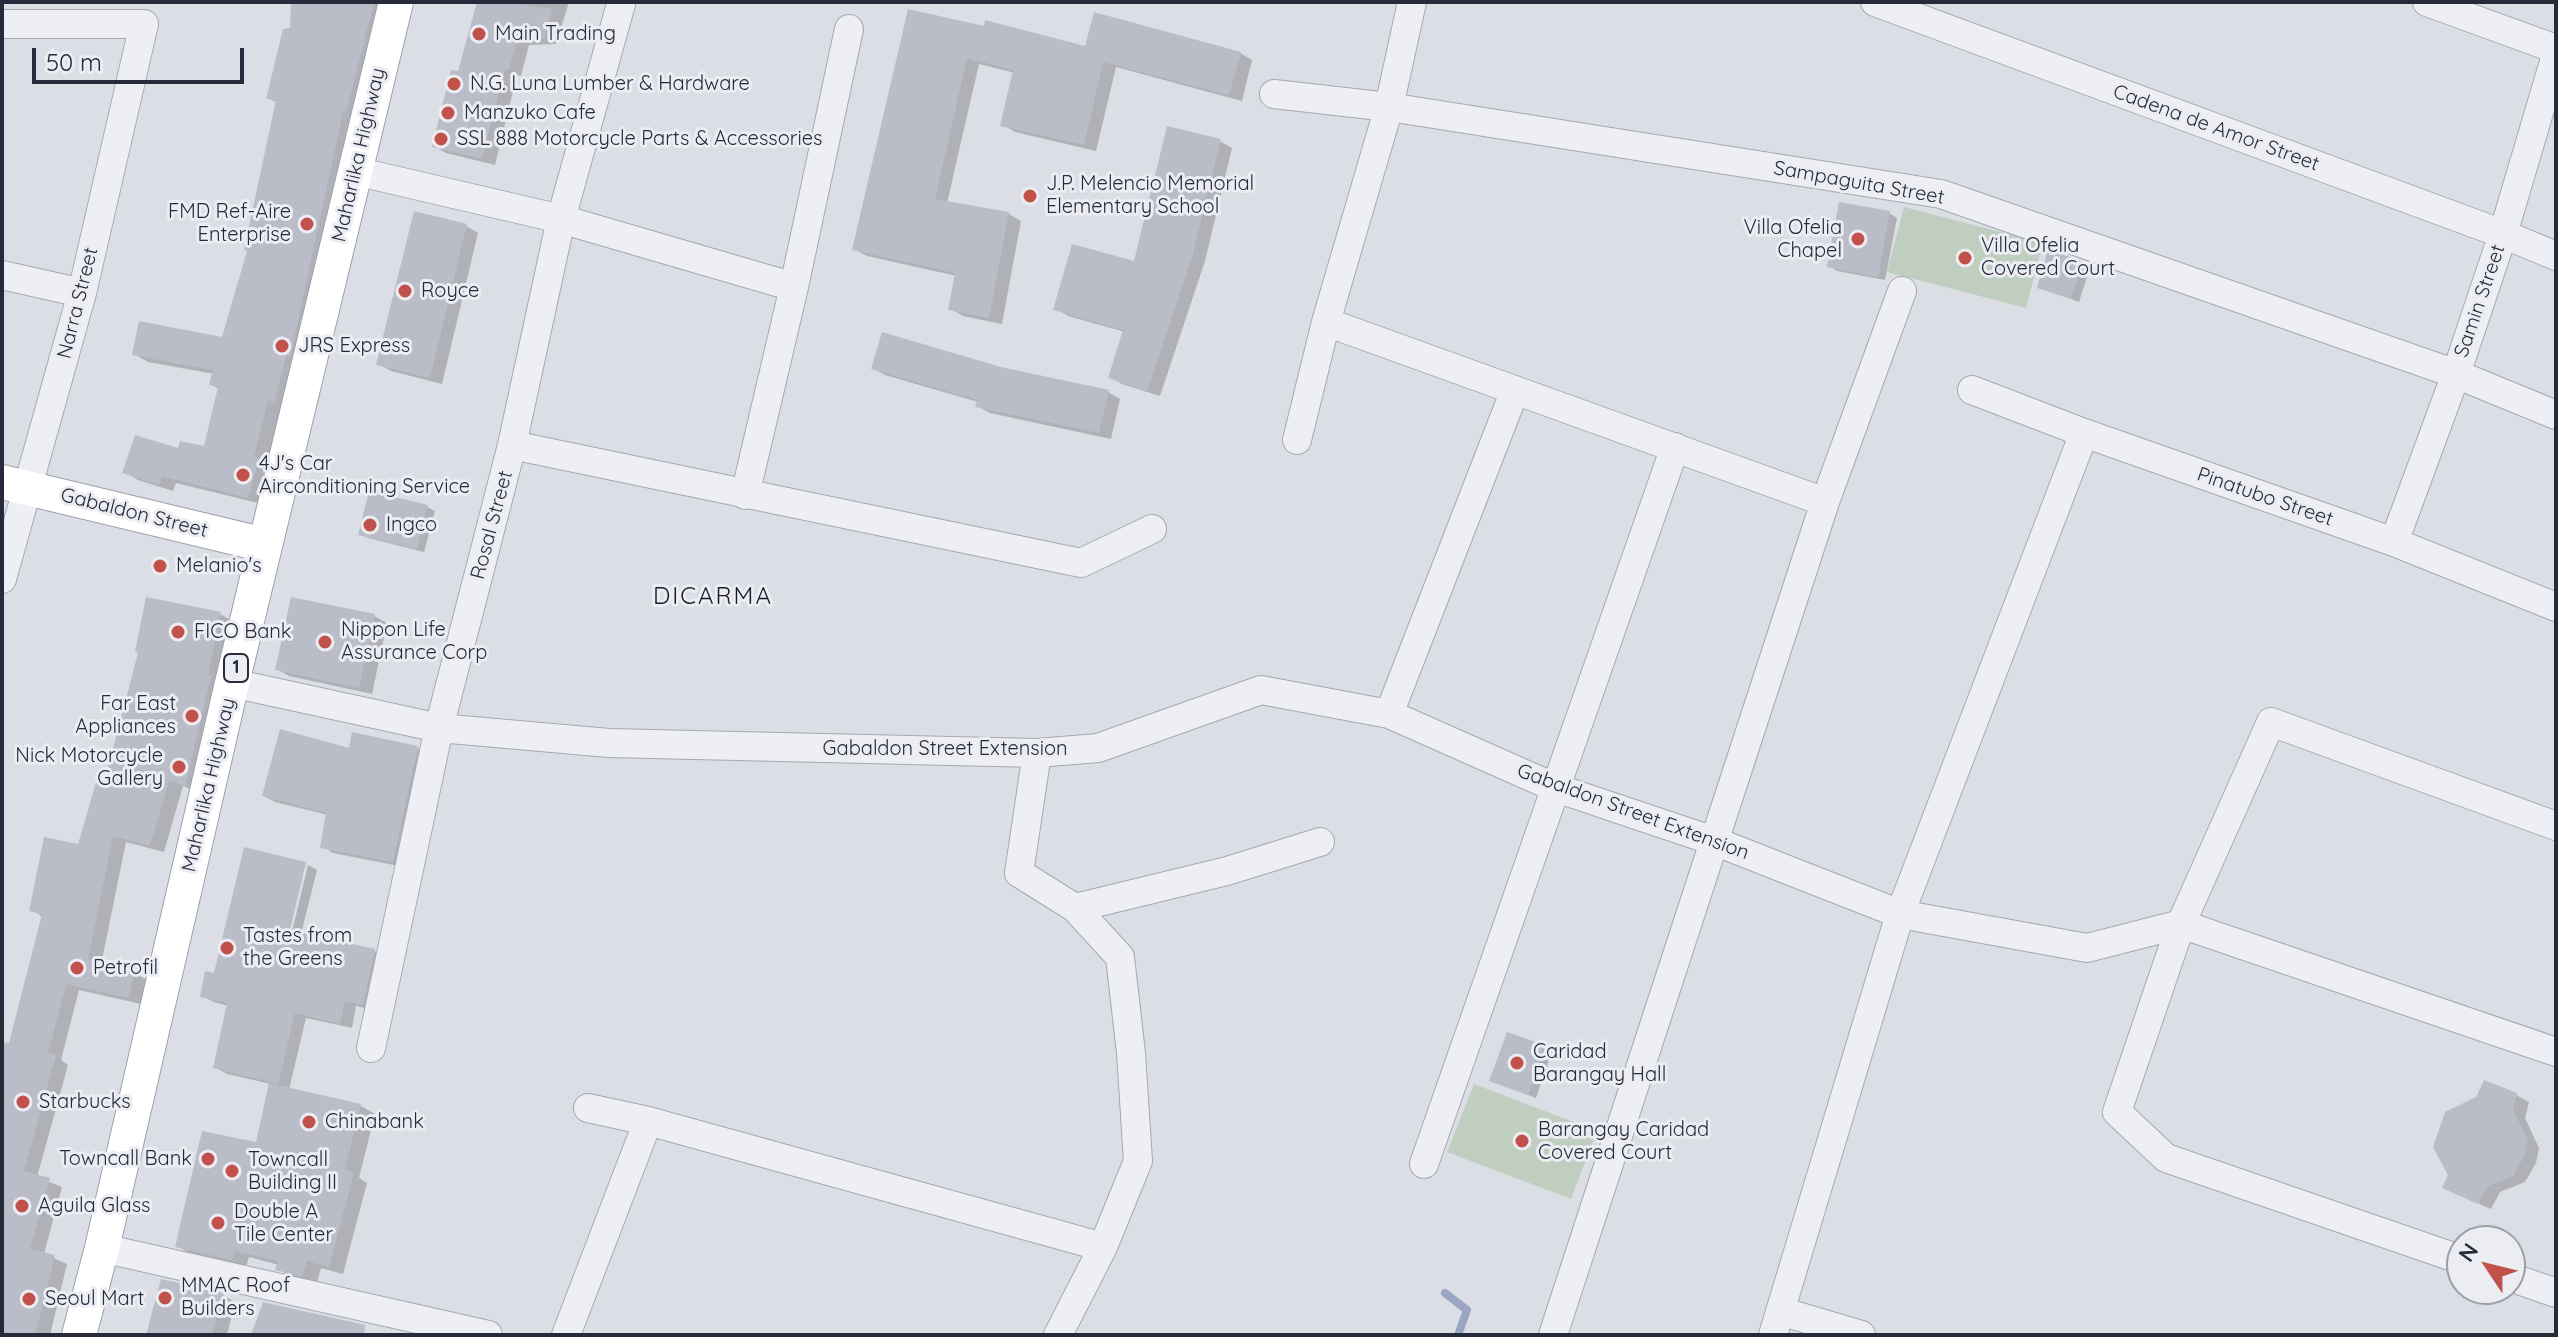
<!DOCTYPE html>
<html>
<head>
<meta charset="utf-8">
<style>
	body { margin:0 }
	#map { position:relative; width:2558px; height:1337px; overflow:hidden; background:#dcdee5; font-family:Quicksand,sans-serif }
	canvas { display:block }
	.frame { position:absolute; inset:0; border:4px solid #272a3a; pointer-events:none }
	.north { position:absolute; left:2446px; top:1225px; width:80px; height:80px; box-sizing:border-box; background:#ebedf3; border:2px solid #9d9fa9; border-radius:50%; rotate:305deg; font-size:22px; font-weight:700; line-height:32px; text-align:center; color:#272a3a }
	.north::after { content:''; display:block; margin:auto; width:28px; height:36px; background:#c1524b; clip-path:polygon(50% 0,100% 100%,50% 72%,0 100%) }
	.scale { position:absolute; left:32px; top:48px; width:212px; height:36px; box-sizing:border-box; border:4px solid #272a3a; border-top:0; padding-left:10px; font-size:24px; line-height:28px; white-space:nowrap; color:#272a3a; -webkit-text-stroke:6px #ebedf3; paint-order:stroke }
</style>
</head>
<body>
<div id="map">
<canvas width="2558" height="1337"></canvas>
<div class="frame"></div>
<div class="north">N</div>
<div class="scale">50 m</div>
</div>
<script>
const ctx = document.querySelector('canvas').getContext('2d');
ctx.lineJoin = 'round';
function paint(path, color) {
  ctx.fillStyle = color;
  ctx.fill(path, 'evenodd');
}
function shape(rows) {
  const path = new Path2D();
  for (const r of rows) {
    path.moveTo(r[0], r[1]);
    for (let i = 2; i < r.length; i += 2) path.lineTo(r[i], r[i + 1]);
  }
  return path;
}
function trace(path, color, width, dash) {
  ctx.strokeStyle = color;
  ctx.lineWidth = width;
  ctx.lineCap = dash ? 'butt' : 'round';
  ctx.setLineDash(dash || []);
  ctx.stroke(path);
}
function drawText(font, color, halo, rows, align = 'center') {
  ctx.font = font + ' Quicksand,sans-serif';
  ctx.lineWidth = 6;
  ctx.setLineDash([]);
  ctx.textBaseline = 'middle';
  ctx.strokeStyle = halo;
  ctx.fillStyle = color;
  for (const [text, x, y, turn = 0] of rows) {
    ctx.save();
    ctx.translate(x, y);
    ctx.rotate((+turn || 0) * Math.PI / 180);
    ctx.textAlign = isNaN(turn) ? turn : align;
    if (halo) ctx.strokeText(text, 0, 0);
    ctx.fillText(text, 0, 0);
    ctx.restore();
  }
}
paint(shape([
	[1904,207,2043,243,2026,308,1887,272],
	[1474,1084,1597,1131,1571,1199,1447,1152]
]), '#bfcebe');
paint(shape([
	[293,2,384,2,288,408,281,406,262,504,176,483,173,491,138,480,125,472,180,451,205,448,219,389,211,384,214,374,148,362,134,354,223,339,249,252,277,103,268,98,292,30],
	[479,2,569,2,556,44,529,45,521,76,517,75,495,165,446,153,434,146,459,74],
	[910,11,1086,49,1240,53,1252,60,1242,101,1116,67,1096,151,1015,132,1003,125,1015,73,979,64,947,203,1009,214,1021,221,1002,324,963,316,951,309,957,276,867,256,854,249],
	[1220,141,1232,148,1205,261,1160,396,1122,384,1110,377,1125,332,1068,316,1056,309,1135,264],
	[1889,213,1897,218,1885,280,1837,271,1829,266],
	[466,226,478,233,442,384,391,371,379,364],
	[2082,263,2090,268,2079,302,2039,287],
	[873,368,1001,369,1108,392,1120,399,1111,439,990,413,977,406,978,402,885,375],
	[427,507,435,511,424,552,368,538,360,534],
	[220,614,234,622,198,792,183,786,164,852,126,842,101,965,134,973,147,980,141,1004,79,990,61,1060,68,1065,37,1177,62,1187,44,1254,67,1264,50,1335,2,1335,2,1044,10,1046,43,917,32,910,80,846,109,774],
	[374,616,387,623,372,694,289,676,277,669],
	[417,748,428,754,404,867,333,853,322,846,328,815,275,802,264,796,350,750],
	[245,850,306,864,304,864,286,939,290,940,308,865,317,870,301,934,374,951,385,957,374,1010,356,1006,352,1028,306,1018,289,1090,361,1106,375,1114,359,1178,367,1183,343,1274,321,1268,317,1282,292,1277,278,1269,279,1265,249,1257,246,1267,191,1254,177,1246,257,1145,271,1084,227,1074,215,1067,229,1006,214,1002,202,996,215,975],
	[1508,1034,1552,1051,1536,1098,1492,1081],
	[2516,1095,2529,1102,2525,1118,2539,1148,2536,1163,2525,1182,2500,1192,2491,1209,2457,1194],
	[163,1281,223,1295,235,1302,227,1335,148,1335]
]), '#0003');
trace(shape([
	[1445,1293,1467,1310,1458,1335]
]), '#9aa5c2', 8);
paint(shape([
	[291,2,374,2,346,113,343,112,290,357,286,356,274,402,268,400,254,457,259,458,248,498,162,476,159,485,122,473,135,435,178,448,180,441,204,446,218,387,209,385,213,370,132,355,139,321,222,337,247,251,244,250,276,100,266,99,283,29,290,28],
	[477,2,505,2,552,9,544,38,517,39,509,70,505,69,482,159,432,147,451,70,458,71],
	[908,9,984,26,985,20,1085,46,1094,12,1241,52,1229,95,1103,62,1084,145,1000,126,1013,70,967,58,935,199,1009,212,989,318,948,310,955,273,852,250],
	[1167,126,1221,139,1193,254,1147,391,1108,378,1123,330,1053,310,1072,244,1134,261],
	[1839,202,1890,211,1878,277,1827,267],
	[414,211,467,224,430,378,376,365],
	[2048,249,2083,262,2071,299,2037,288],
	[882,332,1001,367,1109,390,1099,433,975,407,977,400,871,369],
	[369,491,428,505,417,549,358,535],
	[146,597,221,612,208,675,211,676,185,786,169,781,150,846,113,836,88,959,135,971,128,998,66,984,48,1053,56,1055,24,1171,50,1178,30,1249,55,1255,35,1335,2,1335,2,1042,9,1043,42,914,29,911,44,837,78,844,100,769,107,771,138,653,135,652],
	[291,597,375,614,359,688,275,670],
	[280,729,349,748,352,732,418,746,393,862,320,848,326,813,262,796],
	[244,847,306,862,290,930,375,949,363,1005,345,1001,340,1024,295,1013,278,1084,213,1068,227,1003,200,997,205,971,214,973],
	[1507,1032,1545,1045,1528,1095,1489,1081],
	[2484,1080,2517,1093,2513,1110,2528,1140,2524,1156,2513,1176,2488,1186,2478,1204,2442,1188,2448,1175,2433,1147,2445,1112,2476,1097],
	[269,1083,361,1104,345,1170,354,1173,329,1267,307,1261,302,1276,275,1270,278,1261,234,1251,232,1260,175,1247,202,1131,256,1142],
	[161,1279,223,1293,212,1335,146,1335],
	[263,1302,365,1325,364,1335,251,1335]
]), '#babcc7');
const minor = shape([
	[1412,2,1389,107,1326,322,1825,502],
	[1875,2,2503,234,2556,256],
	[2427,2,2556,49],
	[2,24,144,24,82,293,2,579],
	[1274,94,1389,107,1941,194,2456,374,2556,415],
	[355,171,561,219,794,287],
	[2,275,82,293],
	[1972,390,2084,433,2394,542,2556,607],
	[1297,440,1326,322],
	[512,445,1081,563,1152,529],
	[745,495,794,287,849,29],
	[2394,542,2456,374,2503,234,2556,55],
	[232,683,439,728,609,743,1037,753,1098,748,1261,690,1389,714,1556,788,1714,841,1900,914,2087,948,2181,924,2556,1052],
	[1389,714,1515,390],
	[1037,753,1019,873,1075,908,1120,957,1131,1053,1138,1161,1103,1247,1058,1335],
	[1075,908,1227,871,1320,842],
	[371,1048,439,728,512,445,561,219,621,4],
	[588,1108,648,1121,1103,1247],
	[1424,1164,1675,447],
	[102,1248,488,1335],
	[2462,1260,2166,1158,2117,1112,2181,924,2271,722,2556,826],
	[2510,1277,2556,1293],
	[1780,1311,1861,1335],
	[566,1335,648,1121],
	[1553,1335,1825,502,1902,291],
	[1773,1335,1900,914,2084,433]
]);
const major = shape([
	[2,482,265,545],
	[79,1335,102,1248,232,683,396,2]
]);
trace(minor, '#a6a8b2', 30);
trace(major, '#9da0af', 36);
trace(minor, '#eeeff4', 28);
trace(major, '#fff', 34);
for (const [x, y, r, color] of [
	[479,34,8,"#c1524b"],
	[454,84,8,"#c1524b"],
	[448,113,8,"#c1524b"],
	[441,139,8,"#c1524b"],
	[1030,196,8,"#c1524b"],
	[307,224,8,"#c1524b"],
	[1858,239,8,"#c1524b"],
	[1965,258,8,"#c1524b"],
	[405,291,8,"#c1524b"],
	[282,346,8,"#c1524b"],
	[243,475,8,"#c1524b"],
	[370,525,8,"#c1524b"],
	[160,566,8,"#c1524b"],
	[178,632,8,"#c1524b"],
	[325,642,8,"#c1524b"],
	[192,716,8,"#c1524b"],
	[179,767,8,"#c1524b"],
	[227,948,8,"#c1524b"],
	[77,968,8,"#c1524b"],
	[1517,1063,8,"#c1524b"],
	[23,1102,8,"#c1524b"],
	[309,1122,8,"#c1524b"],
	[1522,1141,8,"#c1524b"],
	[208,1159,8,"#c1524b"],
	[232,1171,8,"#c1524b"],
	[22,1206,8,"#c1524b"],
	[218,1223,8,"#c1524b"],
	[165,1298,8,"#c1524b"],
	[29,1299,8,"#c1524b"]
]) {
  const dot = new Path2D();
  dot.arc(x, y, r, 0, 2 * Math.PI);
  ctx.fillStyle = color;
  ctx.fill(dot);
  trace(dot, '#ebedf3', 3);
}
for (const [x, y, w] of [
	[236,668,24]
]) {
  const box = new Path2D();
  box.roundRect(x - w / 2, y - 14, w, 28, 6);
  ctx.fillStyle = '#ebedf3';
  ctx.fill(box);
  trace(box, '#272a3a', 2);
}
drawText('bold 18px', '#272a3a', null, [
	["1",236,668]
]);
drawText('20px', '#272a3a', '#ebedf3', [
	["Main Trading",495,34],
	["N.G. Luna Lumber & Hardware",470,84],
	["Manzuko Cafe",464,113],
	["SSL 888 Motorcycle Parts & Accessories",457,139],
	["J.P. Melencio Memorial",1046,184],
	["Elementary School",1046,207],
	["FMD Ref-Aire",291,212,"right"],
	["Enterprise",291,235,"right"],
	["Villa Ofelia",1842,228,"right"],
	["Chapel",1842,251,"right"],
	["Villa Ofelia",1981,246],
	["Covered Court",1981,269],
	["Royce",421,291],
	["JRS Express",298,346],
	["4J's Car",259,464],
	["Airconditioning Service",259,487],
	["Ingco",386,525],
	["Melanio's",176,566],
	["Nippon Life",341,630],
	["Assurance Corp",341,653],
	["FICO Bank",194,632],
	["Far East",176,704,"right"],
	["Appliances",176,727,"right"],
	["Nick Motorcycle",163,756,"right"],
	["Gallery",163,779,"right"],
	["Tastes from",243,936],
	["the Greens",243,959],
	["Petrofil",93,968],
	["Caridad",1533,1052],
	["Barangay Hall",1533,1075],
	["Starbucks",39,1102],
	["Chinabank",325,1122],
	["Barangay Caridad",1538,1130],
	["Covered Court",1538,1153],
	["Towncall Bank",192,1159,"right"],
	["Towncall",248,1160],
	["Building II",248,1183],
	["Aguila Glass",38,1206],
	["Double A",234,1212],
	["Tile Center",234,1235],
	["MMAC Roof",181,1286],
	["Builders",181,1309],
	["Seoul Mart",45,1299]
], 'left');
drawText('20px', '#272a3a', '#ebedf3', [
	["Cadena de Amor Street",2216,128,20],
	["Maharlika Highway",359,155,-77],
	["Sampaguita Street",1859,183,10],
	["Samin Street",2480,301,-71],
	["Narra Street",78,303,-76],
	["Pinatubo Street",2265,497,19],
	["Gabaldon Street",134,513,14],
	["Rosal Street",492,525,-75],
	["Gabaldon Street Extension",945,749],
	["Maharlika Highway",209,785,-77],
	["Gabaldon Street Extension",1633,812,20]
]);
ctx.letterSpacing = '2px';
drawText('24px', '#1a1c2a', '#ebedf3', [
	["DICARMA",713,597]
]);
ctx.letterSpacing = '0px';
</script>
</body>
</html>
